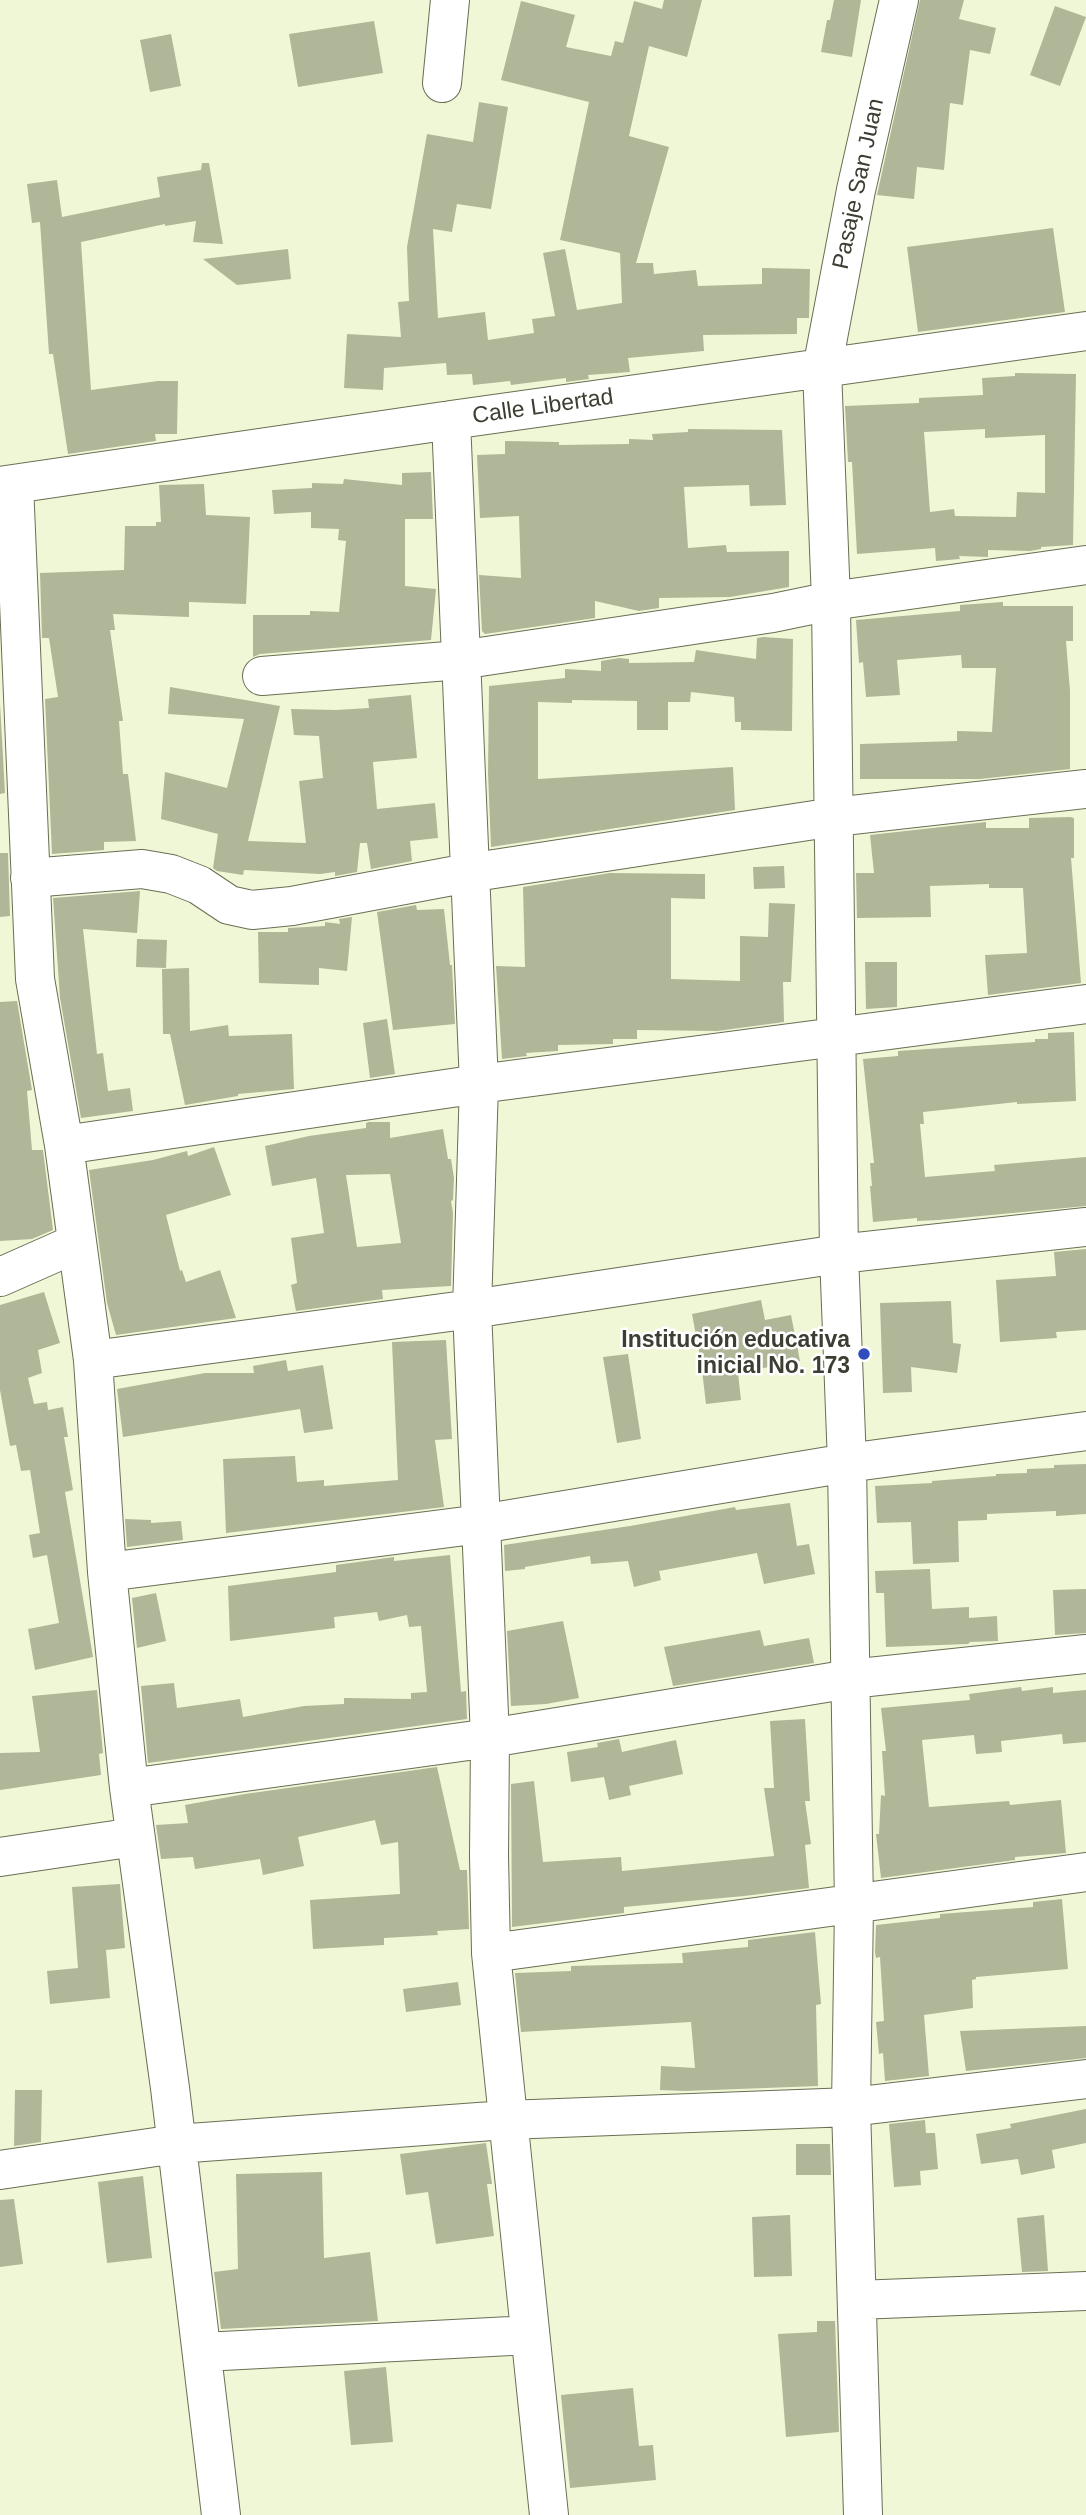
<!DOCTYPE html>
<html>
<head>
<meta charset="utf-8">
<style>
	body { margin:0 }
	canvas { display:block; background:#eff7d7 }
</style>
</head>
<body>
<canvas width="1086" height="2515"></canvas>
<script>
const ctx = document.querySelector('canvas').getContext('2d');
ctx.lineJoin = 'round';
function paint(path, color) {
  ctx.fillStyle = color;
  ctx.fill(path, 'evenodd');
}
function shape(rows) {
  const path = new Path2D();
  for (const r of rows) {
    path.moveTo(r[0], r[1]);
    for (let i = 2; i < r.length; i += 2) path.lineTo(r[i], r[i + 1]);
  }
  return path;
}
function trace(path, color, width, dash) {
  ctx.strokeStyle = color;
  ctx.lineWidth = width;
  ctx.lineCap = dash ? 'butt' : 'round';
  ctx.setLineDash(dash || []);
  ctx.stroke(path);
}
function drawText(font, color, halo, rows, align = 'center') {
  ctx.font = font + ' Helvetica,sans-serif';
  ctx.lineWidth = 5;
  ctx.setLineDash([]);
  ctx.textBaseline = 'middle';
  ctx.strokeStyle = halo;
  ctx.fillStyle = color;
  for (const [text, x, y, turn = 0] of rows) {
    ctx.save();
    ctx.translate(x, y);
    ctx.rotate((+turn || 0) * Math.PI / 180);
    ctx.textAlign = isNaN(turn) ? turn : align;
    if (halo) ctx.strokeText(text, 0, 0);
    ctx.fillText(text, 0, 0);
    ctx.restore();
  }
}
paint(shape([
	[664,0,702,0,687,57,649,46,629,136,669,147,636,263,653,263,654,274,696,270,698,286,762,284,762,268,810,269,809,318,797,318,797,334,703,335,704,351,628,358,630,372,588,375,589,379,566,382,566,378,511,385,510,381,473,385,472,374,447,375,446,363,384,368,383,390,344,388,347,334,401,337,398,302,409,301,407,247,427,134,473,142,479,102,508,107,491,209,457,204,452,232,433,229,438,318,485,312,488,340,534,333,532,319,555,316,543,253,565,249,577,310,622,303,620,253,560,240,589,102,501,80,521,1,575,15,566,47,611,56,615,41,623,43,634,1,662,9],
	[834,0,861,0,852,57,821,52,827,20,830,20],
	[920,0,964,0,959,19,996,28,990,54,970,50,963,105,950,103,944,170,917,167,914,199,877,195],
	[1055,6,1086,17,1060,86,1030,75],
	[374,21,383,73,298,87,289,34],
	[171,34,181,86,150,92,140,40],
	[202,163,209,163,223,244,193,242,196,221,165,226,165,224,81,242,91,390,158,381,178,381,177,434,155,434,156,441,68,454,53,354,49,354,40,222,32,223,27,184,57,180,62,217,160,197,157,177,201,170],
	[1053,228,1065,312,918,332,907,247],
	[288,249,291,279,237,285,203,259],
	[1015,373,1076,374,1073,545,1041,547,1041,549,1030,551,988,550,988,557,959,556,960,559,936,561,935,548,857,554,852,462,848,462,845,406,919,403,919,398,983,395,982,378,1015,376],
	[985,429,985,438,1045,435,1045,493,1017,492,1016,517,955,516,954,509,930,512,924,432],
	[688,429,782,430,786,505,750,506,749,485,684,487,688,548,726,545,727,552,789,551,789,587,730,597,659,598,659,608,639,611,595,601,595,618,485,634,482,631,479,575,521,578,519,516,480,518,477,455,505,454,505,441,559,442,559,445,629,444,629,439,653,440,652,434,688,432],
	[431,472,433,519,405,519,405,586,436,589,431,640,260,654,253,657,253,615,310,615,310,611,339,612,346,541,338,540,339,529,311,528,311,512,274,514,272,490,312,488,312,483,343,484,344,479,402,485,402,473],
	[204,484,206,515,250,517,246,604,189,602,189,617,113,614,115,630,110,630,123,721,119,721,123,774,128,774,136,841,104,842,104,850,52,854,45,699,58,697,49,638,42,638,40,573,124,570,125,526,156,526,156,522,161,522,159,485],
	[1003,602,1003,606,1073,606,1073,641,1066,641,1070,691,1070,769,980,779,860,779,860,744,957,741,957,731,992,732,996,668,962,668,961,655,897,660,900,695,866,697,863,662,859,663,856,620,960,611,960,605],
	[763,637,793,639,792,731,741,730,741,722,735,722,734,697,691,692,690,702,668,702,668,730,637,730,637,701,572,700,572,703,538,702,538,779,733,767,735,810,491,847,488,773,489,686,565,678,565,669,601,671,601,661,619,658,629,659,629,663,694,662,696,650,756,659,757,638],
	[170,687,280,706,248,841,306,843,299,781,323,778,319,736,294,735,291,709,336,710,369,708,368,699,411,695,417,758,373,762,377,809,435,803,438,838,410,841,412,861,371,869,367,843,360,843,357,872,335,876,335,872,320,874,244,870,243,875,217,871,213,868,218,834,161,819,165,772,227,788,244,719,168,714],
	[0,703,5,793,0,794],
	[1070,817,1074,818,1074,858,1071,858,1081,983,988,995,985,955,1027,953,1023,888,989,888,989,884,930,886,931,917,857,918,856,873,874,873,870,835,986,822,986,828,1029,828,1029,818],
	[0,853,8,853,10,916,0,917],
	[784,866,785,888,754,889,753,867],
	[610,873,705,874,705,899,671,898,671,979,740,981,740,936,768,937,769,903,795,904,791,982,783,982,784,1022,717,1031,637,1030,637,1039,613,1039,613,1044,558,1045,558,1051,526,1053,527,1056,502,1059,496,966,525,967,523,887],
	[140,891,137,933,83,929,97,1054,103,1053,108,1091,130,1088,133,1111,81,1118,60,998,53,898],
	[416,905,417,910,444,909,450,965,452,965,455,1024,393,1030,377,912],
	[352,917,347,971,319,968,319,985,259,983,258,932,288,932,288,928,325,926,325,922,340,924,339,919],
	[137,939,167,940,166,968,136,967],
	[865,962,897,962,897,1007,866,1009],
	[189,968,190,1031,228,1025,229,1036,292,1034,294,1089,238,1094,238,1096,185,1105,170,1034,163,1034,162,969],
	[17,1001,32,1090,27,1091,32,1150,43,1150,53,1230,32,1239,0,1241,0,1002],
	[387,1019,395,1074,370,1078,363,1023],
	[1074,1032,1076,1101,1017,1104,1017,1102,923,1112,924,1124,920,1124,925,1177,995,1171,994,1165,1086,1157,1086,1206,939,1220,917,1221,917,1218,873,1222,870,1186,872,1186,870,1163,874,1163,863,1059,898,1056,898,1051,1035,1042,1035,1039,1048,1039,1048,1033],
	[369,1122,390,1122,390,1138,443,1129,448,1159,451,1159,454,1178,453,1200,451,1201,453,1213,451,1286,382,1290,383,1299,296,1311,291,1285,297,1283,291,1238,324,1233,316,1178,272,1186,265,1146,309,1136,366,1128,366,1123],
	[390,1174,401,1243,357,1247,346,1175],
	[214,1147,231,1195,166,1215,180,1271,182,1270,186,1282,220,1270,236,1318,116,1335,107,1303,89,1170,153,1160,187,1151,188,1156],
	[1086,1249,1086,1330,1056,1332,1057,1338,1000,1342,996,1280,1056,1276,1054,1252],
	[44,1292,60,1343,38,1350,42,1373,28,1378,34,1404,47,1402,48,1410,63,1407,68,1437,64,1437,73,1490,65,1492,93,1657,35,1670,28,1629,59,1623,47,1555,33,1558,29,1535,40,1533,30,1470,21,1471,16,1445,10,1446,0,1390,0,1305],
	[761,1300,765,1320,791,1315,800,1361,738,1373,741,1400,706,1404,701,1362,692,1314],
	[951,1301,953,1343,961,1344,957,1373,911,1367,912,1392,883,1393,880,1303],
	[446,1340,452,1439,435,1440,444,1507,226,1533,223,1459,295,1456,297,1482,324,1480,324,1486,398,1480,392,1342],
	[628,1354,641,1439,617,1443,603,1357],
	[286,1360,288,1371,323,1365,333,1429,304,1433,300,1409,123,1437,117,1389,205,1373,254,1373,253,1366],
	[1086,1464,1086,1514,1056,1516,1056,1511,987,1514,987,1520,958,1521,959,1562,913,1564,911,1522,877,1523,875,1486,932,1483,932,1481,996,1476,996,1474,1027,1473,1027,1469,1054,1468,1054,1465],
	[790,1503,797,1546,809,1544,815,1574,764,1584,757,1553,659,1571,661,1580,634,1587,628,1561,591,1564,590,1556,525,1567,525,1569,505,1571,504,1545,630,1526,735,1507,736,1510],
	[125,1519,151,1520,151,1523,181,1521,183,1540,127,1547],
	[450,1555,461,1692,466,1691,467,1719,148,1763,141,1686,174,1683,177,1708,240,1699,243,1717,304,1706,344,1704,344,1698,411,1699,411,1693,427,1692,421,1626,409,1627,407,1615,379,1621,377,1612,334,1617,335,1628,230,1641,228,1586,336,1572,336,1565,394,1557,394,1561],
	[930,1569,932,1609,969,1607,969,1618,997,1616,998,1641,970,1642,968,1644,886,1647,884,1593,876,1593,875,1571],
	[1086,1589,1086,1633,1055,1635,1053,1590],
	[156,1593,166,1641,137,1648,132,1598],
	[563,1621,579,1698,546,1704,511,1706,507,1631],
	[760,1630,764,1646,809,1638,814,1663,673,1686,664,1647],
	[1021,1687,1022,1691,1053,1687,1053,1693,1086,1690,1086,1742,1063,1744,1062,1734,1001,1741,1002,1752,976,1754,974,1735,922,1740,929,1807,1009,1801,1010,1805,1061,1800,1066,1853,1015,1857,1015,1860,881,1878,876,1834,879,1834,881,1795,885,1796,882,1751,886,1751,881,1708,970,1700,969,1694],
	[97,1690,103,1753,99,1754,101,1775,0,1790,0,1753,40,1752,32,1696],
	[805,1719,810,1801,805,1801,811,1844,805,1845,809,1888,744,1896,624,1907,624,1913,512,1927,511,1784,534,1781,543,1862,621,1857,622,1871,774,1856,764,1788,774,1788,770,1721],
	[619,1739,622,1752,676,1740,683,1774,629,1786,631,1795,609,1800,604,1777,571,1782,567,1752,598,1747,597,1743],
	[437,1767,460,1870,467,1870,469,1929,437,1931,438,1935,384,1938,384,1945,313,1949,310,1900,400,1894,398,1842,381,1845,375,1820,298,1837,304,1866,263,1875,260,1859,195,1869,193,1857,161,1859,156,1825,188,1823,185,1805,245,1794],
	[120,1884,125,1948,106,1950,110,1998,50,2004,47,1971,78,1968,72,1887],
	[1062,1899,1068,1969,976,1977,976,1979,972,1980,973,2008,924,2015,929,2076,885,2081,883,2053,879,2054,876,2022,884,2021,880,1957,876,1958,875,1952,876,1925,940,1918,940,1914,1033,1907,1033,1902],
	[815,1932,821,2004,816,2005,818,2086,685,2091,660,2090,661,2066,695,2068,691,2022,521,2032,515,1973,571,1971,571,1966,683,1963,682,1953,748,1947,748,1940],
	[458,1982,461,2005,406,2012,403,1989],
	[1086,2026,1086,2058,966,2071,960,2031],
	[15,2090,42,2090,41,2142,14,2146],
	[1086,2109,1086,2143,1052,2150,1055,2168,1021,2175,1018,2159,981,2164,976,2134,1011,2128,1010,2124],
	[925,2120,926,2133,935,2133,938,2169,920,2171,921,2185,894,2187,889,2124],
	[486,2143,492,2184,487,2184,494,2236,436,2244,428,2192,406,2195,400,2154],
	[796,2144,830,2144,831,2175,796,2175],
	[322,2172,324,2258,370,2252,378,2321,221,2329,214,2272,238,2269,236,2174],
	[143,2176,152,2258,107,2263,98,2182],
	[14,2199,23,2264,0,2267,0,2200],
	[790,2215,792,2276,754,2277,752,2217],
	[1044,2215,1048,2271,1022,2272,1017,2218],
	[817,2321,835,2321,839,2432,786,2437,778,2334,817,2332],
	[386,2367,393,2442,351,2445,344,2371],
	[633,2388,639,2446,653,2445,656,2480,570,2488,561,2395]
]), '#b0b799');
const minor = shape([
	[442,83,450,0],
	[451,420,479,1084,472,1309,490,1738,489,1856,491,1953,549,2515],
	[14,484,35,979,64,1145,93,1360,107,1572,129,1788,170,2088,221,2515],
	[0,486,451,420,1086,331],
	[262,676,460,660,773,613,831,601,1086,565],
	[30,878,142,869,171,874,199,885,229,905,252,910,292,906,468,873,834,817,1086,789],
	[64,1145,479,1084,1086,1004],
	[0,1277,77,1243],
	[93,1360,472,1309,839,1254,1086,1227],
	[107,1572,481,1524,847,1463,1086,1431],
	[129,1788,490,1738,850,1679,1086,1654],
	[0,1857,135,1837],
	[491,1953,1086,1872],
	[0,2170,176,2144,506,2120,851,2107,1086,2079],
	[857,2300,1086,2291],
	[203,2352,530,2335],
	[863,2515,851,2107,854,1905,847,1463,839,1254,831,601,822,369,856,190,899,0]
]);
trace(minor, '#696f54', 40);
trace(minor, '#fff', 38);
for (const [x, y, r, color] of [
	[864,1354,7,"#314cbd"]
]) {
  const dot = new Path2D();
  dot.arc(x, y, r, 0, 2 * Math.PI);
  ctx.fillStyle = color;
  ctx.fill(dot);
  trace(dot, '#fff', 2.5);
}
drawText('23px', '#3b3e31', '#fff', [
	["Pasaje San Juan",859,184,-78],
	["Calle Libertad",543,407,-8]
]);
drawText('bold 23px', '#3b3e31', '#fff', [
	["Institución educativa",850,1341],
	["inicial No. 173",850,1367]
], 'right');
</script>
</body>
</html>
